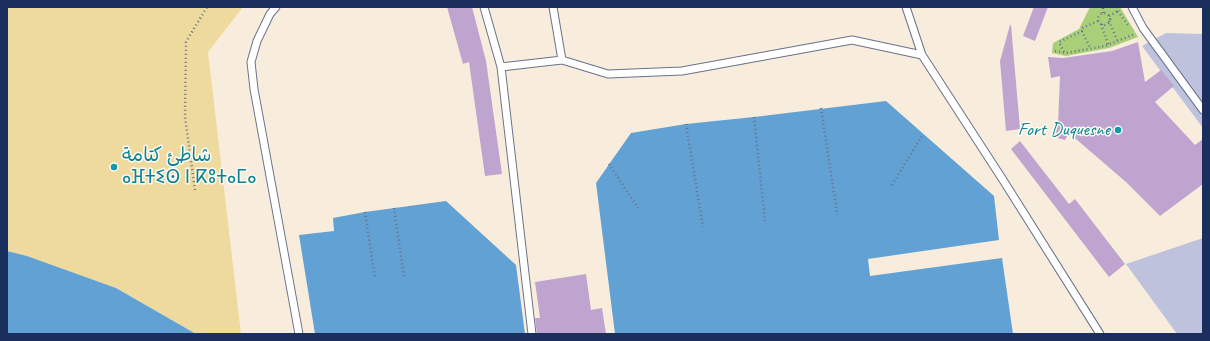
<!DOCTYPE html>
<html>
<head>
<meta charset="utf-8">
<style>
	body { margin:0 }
	#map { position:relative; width:1210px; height:341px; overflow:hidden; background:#f8eddc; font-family:Caveat,sans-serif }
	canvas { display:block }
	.frame { position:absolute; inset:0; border:8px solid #1b2f5e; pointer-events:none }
</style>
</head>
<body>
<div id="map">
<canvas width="1210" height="341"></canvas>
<div class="frame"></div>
</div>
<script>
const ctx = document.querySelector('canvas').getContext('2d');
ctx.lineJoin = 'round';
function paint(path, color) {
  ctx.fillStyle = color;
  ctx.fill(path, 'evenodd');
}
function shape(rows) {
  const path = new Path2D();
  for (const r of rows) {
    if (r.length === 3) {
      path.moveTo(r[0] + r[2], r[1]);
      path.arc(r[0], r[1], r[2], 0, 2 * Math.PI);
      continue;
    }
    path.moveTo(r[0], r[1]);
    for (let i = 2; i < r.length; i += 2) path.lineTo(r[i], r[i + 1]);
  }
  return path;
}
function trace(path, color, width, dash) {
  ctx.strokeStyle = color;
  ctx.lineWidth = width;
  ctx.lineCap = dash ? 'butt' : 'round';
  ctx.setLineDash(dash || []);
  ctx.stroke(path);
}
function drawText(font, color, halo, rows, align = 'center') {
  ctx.font = font + ' Caveat,"Playpen Sans Arabic","Noto Sans Tifinagh",sans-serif';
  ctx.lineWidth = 3;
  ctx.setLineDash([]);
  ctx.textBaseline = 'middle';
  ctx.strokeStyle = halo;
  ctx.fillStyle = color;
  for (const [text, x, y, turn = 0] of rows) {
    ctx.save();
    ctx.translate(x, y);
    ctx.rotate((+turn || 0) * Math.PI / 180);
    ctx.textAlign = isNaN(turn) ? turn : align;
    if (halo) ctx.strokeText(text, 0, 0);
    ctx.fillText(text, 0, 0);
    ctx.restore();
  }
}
paint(shape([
	[1166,33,1203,34,1203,128,1142,46],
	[1203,238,1203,334,1177,334,1126,264]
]), '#bfc2dd');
paint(shape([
	[1090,7,1120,7,1138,37,1109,48,1066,56,1052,53,1053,43,1079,29]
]), '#aacf79');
paint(shape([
	[7,7,243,7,208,52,241,334,196,334,116,288,27,256,7,251]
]), '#eeda9e');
paint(shape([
	[886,101,994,196,999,240,868,259,870,276,1002,258,1013,334,615,334,596,183,631,133,686,124,754,117],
	[446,201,516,265,525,334,315,334,299,235,334,231,333,218,365,212],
	[7,251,27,256,116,288,196,334,7,334]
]), '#62a1d4');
paint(shape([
	[447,7,472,7,486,61,502,174,485,176,469,62,463,64],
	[1034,7,1048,7,1035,41,1023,36],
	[1010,25,1011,25,1020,129,1006,131,1000,61],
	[1138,42,1145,82,1161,70,1174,86,1155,102,1195,145,1203,139,1203,184,1160,216,1126,182,1069,133,1065,140,1054,137,1054,126,1058,125,1060,76,1051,78,1048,57,1063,58,1112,51],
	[1020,141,1069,204,1075,199,1125,264,1109,277,1011,149],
	[586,274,591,310,602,308,606,334,537,334,535,318,540,318,535,282]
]), '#bea4ce');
const lane = shape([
	[276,7,270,14,257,41,251,62,254,89,299,334],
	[484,7,501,67,532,334],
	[553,7,562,60],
	[906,7,922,55,1003,180,1100,334],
	[1132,7,1143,28,1203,110],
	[501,67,562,60,608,74,682,71,852,40,922,55]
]);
trace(lane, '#68728a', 9);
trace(shape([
	[1117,7,1118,11,1128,25],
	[1103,13,1103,7],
	[1104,19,6],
	[1109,16,1118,11],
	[1109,21,1117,40],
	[1102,24,1102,27,1108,44],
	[1082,31,1090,48],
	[1055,51,1066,53,1105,46,1135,34],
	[1064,52,1059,42,1082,31,1082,28,1098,21],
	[821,108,837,213],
	[754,117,765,221],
	[686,124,703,227],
	[609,164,638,208],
	[892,185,923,134],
	[195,190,185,117,186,42,207,7],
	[394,208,404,277],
	[365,212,375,278]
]), '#68728a', 2.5, [1, 3]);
trace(lane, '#fff', 7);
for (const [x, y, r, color] of [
	[1118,130,4,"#0f9aa8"],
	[114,167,4,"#0f9aa8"]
]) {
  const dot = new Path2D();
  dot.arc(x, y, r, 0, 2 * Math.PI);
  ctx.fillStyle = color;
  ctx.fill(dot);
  trace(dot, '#fdfcf7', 1.5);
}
drawText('19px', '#0d838f', '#fdfcf7', [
	["Fort Duquesne",1110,130],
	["شاطئ كتامة",122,156,"left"],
	["ⴰⴼⵜⵉⵙ ⵏ ⴽⵓⵜⴰⵎⴰ",122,178,"left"]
], 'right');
</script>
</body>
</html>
